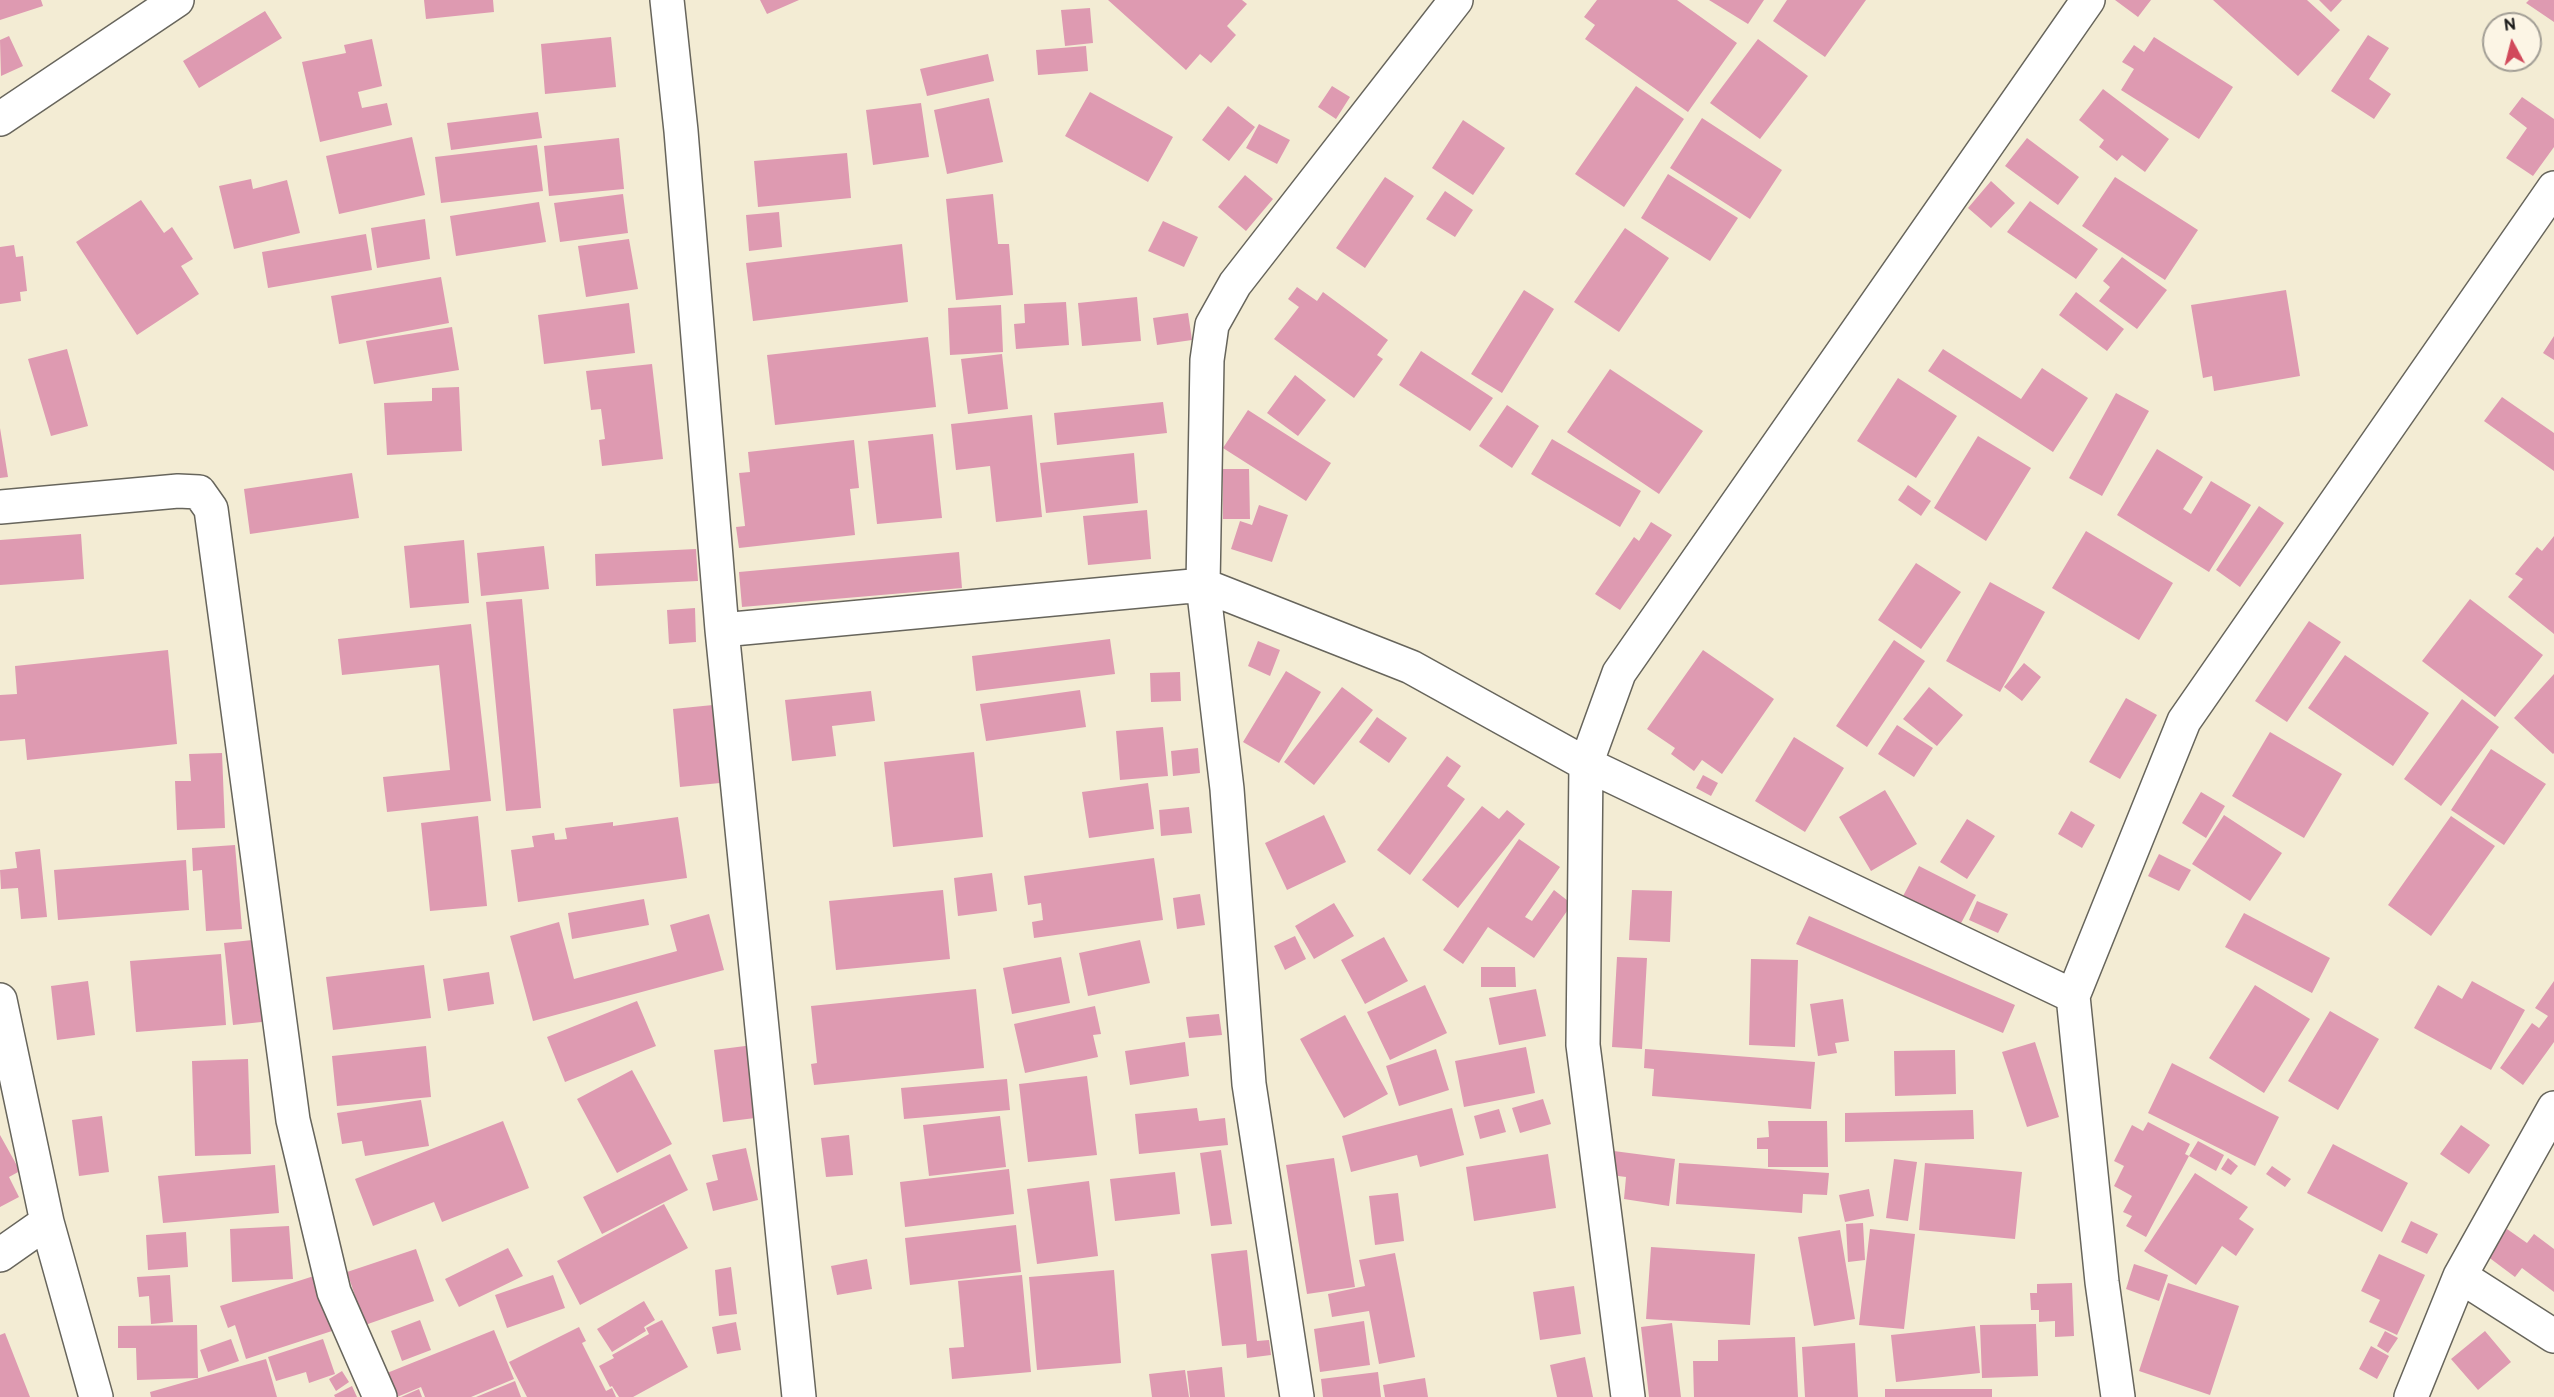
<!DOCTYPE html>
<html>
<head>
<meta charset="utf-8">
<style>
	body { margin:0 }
	#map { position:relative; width:2554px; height:1397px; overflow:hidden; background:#f3ecd4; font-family:"Balsamiq Sans",sans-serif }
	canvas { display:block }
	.north { position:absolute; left:2482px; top:12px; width:60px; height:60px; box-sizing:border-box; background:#fcf5e5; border:2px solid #a29e95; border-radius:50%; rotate:353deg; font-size:16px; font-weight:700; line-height:24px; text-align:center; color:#1c1c1c }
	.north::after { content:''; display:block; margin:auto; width:21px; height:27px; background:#d1495b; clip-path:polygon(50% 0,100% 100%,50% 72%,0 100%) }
</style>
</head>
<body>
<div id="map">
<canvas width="2554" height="1397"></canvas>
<div class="north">N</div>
</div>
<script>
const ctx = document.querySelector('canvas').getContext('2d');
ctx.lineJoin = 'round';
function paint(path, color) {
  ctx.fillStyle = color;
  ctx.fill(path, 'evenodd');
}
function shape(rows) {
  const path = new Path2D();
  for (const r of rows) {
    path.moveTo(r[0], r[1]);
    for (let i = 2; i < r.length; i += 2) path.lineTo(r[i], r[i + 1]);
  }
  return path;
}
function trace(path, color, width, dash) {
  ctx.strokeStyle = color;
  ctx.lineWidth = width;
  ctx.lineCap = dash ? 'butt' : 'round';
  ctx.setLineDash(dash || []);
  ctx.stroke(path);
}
paint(shape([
	[0,0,41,0,43,6,0,20],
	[424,0,493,0,494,12,426,19],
	[760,0,799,0,767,14],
	[1108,0,1242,0,1247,4,1227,26,1236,35,1211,63,1200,54,1186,70],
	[1597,0,1677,0,1737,43,1688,112,1585,39,1595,25,1584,17],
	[1709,0,1764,0,1748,24],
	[1787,0,1866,0,1825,57,1773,21],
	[2115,0,2151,0,2138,17],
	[2213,0,2307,0,2340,30,2298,76],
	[2319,0,2342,0,2331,12],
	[2529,0,2554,0,2554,22,2526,3],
	[1090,8,1093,43,1065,46,1061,10],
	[265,11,282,38,199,88,183,61],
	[2368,35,2389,48,2369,79,2391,94,2374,119,2331,91],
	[9,36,23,66,1,76,0,40],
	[611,37,616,87,545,94,541,44],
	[2154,37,2233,87,2199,139,2121,90,2134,69,2122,62,2134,45,2144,52],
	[372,39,382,86,358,92,362,108,387,103,392,125,320,142,302,62,346,53,344,45],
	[1758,39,1808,76,1760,139,1710,103],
	[1086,46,1088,71,1038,75,1036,50],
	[988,54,994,81,927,96,920,69],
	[1332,86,1350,97,1336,119,1318,107],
	[1636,86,1684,119,1624,207,1575,174],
	[2103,89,2169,139,2145,172,2122,155,2117,161,2099,147,2104,140,2079,120],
	[1090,92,1173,137,1148,182,1065,136],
	[2522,97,2554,119,2554,147,2533,176,2506,158,2527,128,2509,114],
	[989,98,1003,162,947,174,934,110],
	[921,103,929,157,873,165,866,110],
	[1228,106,1255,127,1229,161,1202,140],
	[538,112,542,138,451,150,447,123],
	[1702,118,1782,170,1750,219,1670,168],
	[1463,120,1505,148,1473,195,1432,168],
	[1259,124,1290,140,1277,164,1246,148],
	[412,137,425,195,339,214,326,156],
	[619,138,624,189,549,196,544,146],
	[2027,138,2079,177,2058,205,2005,166],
	[537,145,543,191,441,203,435,157],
	[847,153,851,198,758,207,754,161],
	[1668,174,1738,218,1710,261,1641,218],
	[1245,175,1273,199,1246,231,1218,207],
	[1385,177,1414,196,1365,268,1336,248],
	[2115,177,2198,230,2165,280,2082,226],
	[251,179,253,189,287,180,300,233,234,249,219,186],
	[1991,181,2015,203,1991,228,1968,208],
	[1445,191,1473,210,1455,237,1426,219],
	[623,194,628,233,560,242,554,203],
	[993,194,998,244,1009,244,1013,295,956,300,946,199],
	[141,200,164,233,172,227,193,259,181,266,199,294,137,335,76,242],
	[2030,201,2098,249,2076,279,2007,232],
	[539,202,546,242,456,256,450,216],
	[779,212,782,247,749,251,746,215],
	[425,219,430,259,377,268,371,228],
	[1163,221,1198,237,1184,267,1148,251],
	[1625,228,1669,258,1619,332,1574,302],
	[366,234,372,270,268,288,262,252],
	[629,239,638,289,586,297,578,246],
	[902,244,908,302,753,321,746,263],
	[14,245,16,257,23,256,27,291,20,292,21,301,0,304,0,247],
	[2122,257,2167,290,2137,329,2099,301,2110,287,2103,281],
	[441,277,449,323,339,344,331,296],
	[1297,287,1317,301,1323,292,1388,340,1377,355,1383,359,1354,398,1274,339,1299,307,1288,299],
	[1524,290,1554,309,1502,393,1471,374],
	[2286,290,2300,376,2214,391,2212,376,2203,378,2191,305],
	[2076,292,2124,329,2107,351,2059,315],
	[1137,297,1141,341,1082,346,1078,303],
	[1066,302,1069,345,1016,349,1014,324,1025,323,1024,304],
	[629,303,635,353,544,364,538,315],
	[1001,305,1003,352,950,355,948,308],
	[1188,313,1192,340,1157,345,1153,318],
	[452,327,459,370,374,384,366,341],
	[2554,336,2554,360,2543,353],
	[928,337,936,407,775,425,767,355],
	[67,349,88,426,51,436,28,359],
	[1943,349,2021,399,2042,368,2088,398,2053,452,1928,371],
	[1421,351,1493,398,1470,431,1399,385],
	[1002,354,1008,409,968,414,961,359],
	[652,364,663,459,602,466,599,440,605,439,601,409,591,410,586,371],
	[1610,369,1703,431,1659,494,1567,432],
	[1295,375,1326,400,1298,436,1267,413],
	[1898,378,1957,416,1916,478,1857,441],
	[459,387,462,451,387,455,384,403,432,401,432,388],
	[2116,393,2149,411,2102,496,2069,478],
	[2502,397,2554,433,2554,471,2484,421],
	[1163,402,1167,433,1057,445,1054,413],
	[1507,405,1539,426,1512,468,1479,446],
	[1248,410,1331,463,1306,501,1223,448],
	[1032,415,1042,517,996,522,990,466,956,470,951,424],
	[0,428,8,477,0,478],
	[933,434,942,518,877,524,868,441],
	[1978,436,2031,468,1986,541,1934,508],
	[1552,439,1641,491,1620,527,1531,474],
	[854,440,859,488,850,489,855,535,739,548,736,527,745,526,739,473,750,472,748,452],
	[2157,449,2203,477,2183,509,2191,514,2211,481,2251,505,2209,572,2117,515],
	[1134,453,1138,503,1046,513,1040,463],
	[1223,469,1249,469,1250,519,1223,519],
	[352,473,359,518,250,534,244,489],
	[1908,485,1931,501,1921,516,1898,500],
	[1259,505,1288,515,1272,562,1231,549,1240,521,1252,525],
	[2259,506,2284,523,2240,587,2216,570],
	[1147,510,1151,559,1088,565,1083,516],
	[1651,522,1672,535,1620,610,1595,594,1634,537,1639,541],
	[2086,531,2173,583,2139,640,2052,588],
	[81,534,84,579,0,585,0,540],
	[2554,536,2554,634,2508,597,2523,579,2515,574,2537,547,2542,551],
	[464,540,469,603,410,608,404,546],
	[544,546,549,589,481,596,477,553],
	[696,549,698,581,596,586,595,554],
	[959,552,962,588,742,607,739,572],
	[1916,563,1961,592,1921,649,1878,620],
	[1990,582,2045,612,2000,692,1946,661],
	[522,599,541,808,506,811,486,602],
	[2470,599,2543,655,2495,717,2422,661],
	[695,608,696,642,669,644,667,610],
	[2309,621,2341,642,2287,722,2255,701],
	[471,624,491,801,387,812,383,777,450,770,439,665,342,675,338,639],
	[1110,639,1115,674,976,691,972,656],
	[1894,640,1925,661,1867,747,1836,726],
	[1258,641,1280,650,1270,676,1248,666],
	[168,650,177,744,27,760,25,739,0,741,0,695,17,694,15,666],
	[1703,650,1774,699,1722,774,1702,760,1694,771,1671,754,1675,748,1647,729],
	[2345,655,2429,713,2393,766,2308,708],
	[2024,663,2041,677,2022,701,2004,687],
	[1286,671,1321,692,1279,763,1243,742],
	[1180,672,1181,701,1151,702,1150,673],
	[2554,674,2554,753,2553,754,2514,718],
	[1342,687,1373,710,1314,785,1284,762],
	[1929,687,1963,715,1937,746,1903,719],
	[1080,690,1086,727,986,741,980,704],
	[871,691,875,721,832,726,836,756,792,761,785,700],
	[2126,698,2157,715,2120,779,2089,762],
	[2462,699,2499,727,2441,806,2404,779],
	[713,705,720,783,680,787,673,709],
	[1377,717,1407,738,1389,763,1359,742],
	[1897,725,1933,748,1914,777,1878,754],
	[1163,727,1168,776,1120,780,1116,731],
	[2270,732,2342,774,2304,838,2232,796],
	[1794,737,1844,768,1805,832,1755,801],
	[1198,748,1200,773,1173,776,1171,751],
	[2491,749,2546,784,2504,845,2451,810],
	[974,752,983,837,893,847,884,762],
	[222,753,225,828,177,830,175,781,191,781,189,754],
	[1447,756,1461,766,1447,786,1465,799,1410,875,1377,850],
	[1703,775,1718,783,1711,796,1696,788],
	[1148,783,1154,829,1089,838,1082,792],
	[1885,790,1917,844,1871,871,1839,817],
	[2201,792,2225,806,2206,838,2182,823],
	[1482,806,1499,819,1507,810,1525,824,1458,908,1422,880],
	[1189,807,1192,833,1161,836,1159,810],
	[2071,811,2095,825,2082,848,2058,834],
	[1324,815,1346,862,1287,890,1265,843],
	[2224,815,2282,853,2250,901,2192,864],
	[478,816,487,906,430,911,421,823],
	[2451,816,2495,846,2431,936,2388,905],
	[678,817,687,878,518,902,511,850,534,847,532,836,554,833,555,840,567,839,565,828,613,822,613,826],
	[1967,819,1995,836,1967,879,1940,862],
	[1519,839,1560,867,1525,917,1532,921,1554,890,1572,904,1534,958,1488,927,1463,964,1443,950],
	[235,845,242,929,206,931,202,870,193,871,192,848],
	[40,849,47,917,21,919,18,888,1,889,0,870,17,868,15,852],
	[2159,854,2191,870,2179,891,2148,876],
	[1154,858,1163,920,1034,938,1032,922,1043,920,1041,903,1028,905,1024,876],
	[186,860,189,910,58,920,54,870],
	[1919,866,1976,895,1959,927,1902,898],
	[992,873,997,911,958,916,954,878],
	[943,890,950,959,836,970,829,901],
	[1632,890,1672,891,1670,942,1629,940],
	[1200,894,1205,925,1177,929,1173,898],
	[644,899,649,925,572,939,568,913],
	[1977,901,2008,914,1998,933,1969,920],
	[1334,903,1354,936,1314,959,1295,926],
	[2244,913,2330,958,2312,993,2225,947],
	[709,914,724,970,533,1021,510,936,559,922,574,979,677,951,670,925],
	[1809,916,2015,1005,2003,1033,1796,944],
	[1295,936,1306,959,1285,970,1274,946],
	[1384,937,1408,981,1365,1004,1341,960],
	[262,939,271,1021,233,1025,224,943],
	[1140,940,1150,983,1088,996,1079,953],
	[221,954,226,1025,136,1032,130,961],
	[1061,957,1070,1003,1012,1014,1003,968],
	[1617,957,1647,958,1642,1049,1612,1047],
	[1751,959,1798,960,1795,1047,1749,1045],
	[424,965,431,1018,333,1030,326,977],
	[1481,967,1515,967,1516,987,1481,987],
	[489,972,494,1004,448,1011,443,979],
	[88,981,95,1035,57,1040,51,986],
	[2472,981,2525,1010,2491,1070,2414,1028,2438,985,2462,999],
	[2554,981,2554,1042,2523,1085,2500,1068,2532,1023,2539,1028,2548,1016,2535,1008],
	[1425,985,1447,1033,1390,1060,1367,1012],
	[2255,985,2310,1019,2264,1093,2209,1058],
	[976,989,984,1068,814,1085,811,1064,817,1063,811,1006],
	[1536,989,1546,1036,1499,1045,1489,998],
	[1843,999,1849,1041,1835,1043,1837,1053,1818,1056,1810,1004],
	[637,1001,656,1046,565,1082,547,1037],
	[1095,1006,1101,1034,1093,1035,1098,1057,1025,1073,1014,1024],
	[2330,1011,2379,1039,2338,1110,2288,1081],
	[1219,1014,1222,1035,1189,1038,1186,1017],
	[1345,1015,1388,1094,1344,1118,1300,1039],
	[1185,1042,1189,1076,1130,1085,1125,1051],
	[2035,1042,2059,1117,2027,1127,2002,1052],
	[753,1045,763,1117,723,1122,714,1050],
	[426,1046,431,1097,337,1106,332,1056],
	[1526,1047,1535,1093,1464,1107,1455,1061],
	[1436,1049,1449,1090,1399,1106,1386,1066],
	[1645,1049,1815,1062,1811,1109,1652,1096,1654,1069,1644,1068],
	[1955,1050,1956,1094,1895,1096,1894,1051],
	[248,1059,251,1154,195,1156,192,1061],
	[2172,1063,2279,1117,2255,1166,2148,1113],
	[632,1070,672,1144,617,1173,577,1099],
	[1087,1076,1097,1155,1028,1162,1019,1084],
	[1007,1079,1010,1110,904,1119,901,1088],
	[1543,1099,1551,1124,1520,1133,1512,1108],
	[421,1100,429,1146,365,1156,362,1141,342,1144,337,1113],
	[1197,1108,1199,1121,1225,1118,1228,1145,1139,1154,1135,1114],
	[1452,1108,1464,1155,1420,1167,1417,1155,1351,1172,1342,1136],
	[1499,1109,1506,1132,1480,1139,1474,1116],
	[1973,1110,1974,1139,1845,1142,1845,1113],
	[102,1116,109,1172,79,1176,72,1120],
	[1000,1116,1006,1167,929,1176,923,1125],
	[503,1121,529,1188,442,1222,434,1202,373,1226,355,1179],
	[1768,1121,1827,1121,1828,1167,1768,1167,1768,1149,1757,1149,1757,1138,1769,1137],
	[2148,1122,2190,1144,2185,1154,2189,1156,2146,1237,2126,1226,2132,1216,2123,1212,2132,1196,2114,1186,2124,1166,2114,1161,2132,1125,2143,1131],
	[2461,1125,2490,1145,2469,1174,2440,1154],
	[0,1135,20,1171,9,1177,19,1197,0,1207],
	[849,1135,853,1175,826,1177,821,1138],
	[2198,1141,2224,1155,2216,1171,2189,1156],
	[2333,1144,2408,1183,2382,1232,2307,1193],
	[746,1148,758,1200,713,1211,706,1183,718,1180,712,1155],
	[1221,1150,1232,1224,1211,1226,1200,1153],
	[1606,1150,1675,1159,1669,1206,1624,1199,1626,1177,1603,1174],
	[670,1154,688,1190,602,1234,583,1197],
	[1548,1154,1556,1208,1474,1221,1466,1167],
	[1334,1158,1355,1287,1307,1294,1286,1165],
	[2228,1158,2238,1166,2231,1175,2221,1169],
	[1894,1159,1917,1162,1908,1221,1886,1218],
	[1679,1163,1829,1173,1827,1195,1803,1194,1802,1213,1676,1204],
	[1925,1163,2022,1172,2015,1239,1919,1230],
	[275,1165,279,1213,163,1223,158,1176],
	[2272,1166,2291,1179,2285,1187,2266,1174],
	[1009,1169,1014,1214,905,1227,900,1182],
	[1175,1172,1180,1214,1115,1221,1110,1179],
	[2195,1173,2248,1207,2239,1219,2254,1229,2236,1256,2222,1246,2196,1285,2144,1251],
	[1089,1181,1098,1256,1037,1264,1027,1189],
	[1869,1189,1874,1216,1845,1222,1839,1195],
	[1398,1193,1404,1241,1375,1245,1369,1196],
	[664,1204,688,1248,580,1305,557,1261],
	[2411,1221,2438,1234,2427,1254,2401,1242],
	[1863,1223,1865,1260,1848,1262,1846,1224],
	[1016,1225,1021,1272,910,1285,905,1238],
	[289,1226,293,1279,232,1282,230,1229],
	[1870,1229,1915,1234,1904,1329,1859,1325],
	[2507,1229,2527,1243,2534,1234,2554,1249,2554,1292,2522,1268,2515,1277,2487,1256],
	[1840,1230,1855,1319,1814,1326,1798,1237],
	[186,1232,188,1267,148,1270,146,1235],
	[1651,1247,1755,1254,1750,1325,1646,1319],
	[508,1248,523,1276,459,1307,445,1279],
	[416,1249,434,1301,365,1325,347,1272],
	[1247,1250,1257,1341,1269,1340,1271,1355,1247,1358,1246,1344,1222,1346,1211,1254],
	[1395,1253,1415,1357,1379,1364,1369,1311,1332,1317,1328,1294,1365,1286,1359,1260],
	[2379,1254,2425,1275,2397,1335,2369,1322,2380,1300,2361,1291],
	[867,1259,872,1289,837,1295,831,1266],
	[2134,1264,2168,1275,2159,1301,2126,1289],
	[731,1267,737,1314,719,1316,715,1270],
	[1114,1270,1121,1363,1037,1370,1029,1277],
	[170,1275,173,1322,151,1324,149,1296,139,1297,137,1277],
	[553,1275,565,1308,507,1328,495,1295],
	[1022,1275,1031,1372,952,1379,949,1348,964,1347,958,1281],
	[314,1276,332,1331,246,1359,235,1325,228,1328,220,1306],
	[2072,1283,2074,1336,2055,1337,2055,1321,2039,1322,2039,1310,2031,1310,2030,1293,2037,1293,2037,1284],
	[2168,1283,2239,1306,2210,1395,2139,1371],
	[1574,1286,1581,1334,1540,1340,1533,1292],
	[644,1301,655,1320,644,1327,646,1331,612,1352,597,1329],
	[420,1320,431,1350,402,1361,391,1331],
	[662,1320,688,1367,633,1397,619,1397,612,1386,610,1387,599,1366,614,1358,612,1355,649,1334,646,1328],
	[1364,1321,1370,1365,1320,1372,1314,1329],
	[736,1322,741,1350,717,1354,712,1327],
	[1672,1323,1681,1397,1649,1397,1641,1327],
	[2036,1324,2038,1376,1982,1378,1980,1325],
	[197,1325,198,1378,137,1380,136,1348,118,1348,118,1326],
	[1975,1326,1980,1373,1896,1382,1891,1335],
	[579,1327,586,1341,582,1343,606,1391,612,1388,616,1397,527,1397,509,1362],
	[494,1330,514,1379,471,1397,425,1397,421,1387,397,1397,387,1373],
	[2385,1331,2398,1338,2388,1353,2377,1346],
	[2485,1331,2511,1362,2478,1390,2451,1359],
	[5,1333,30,1397,0,1397,0,1335],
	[1795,1337,1798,1397,1694,1397,1693,1361,1718,1361,1718,1340],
	[231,1339,239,1361,208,1372,200,1350],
	[323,1339,335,1374,309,1383,306,1372,276,1381,268,1357],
	[1855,1343,1858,1397,1805,1397,1802,1347],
	[2371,1346,2389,1356,2377,1379,2359,1369],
	[1585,1357,1593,1397,1557,1397,1550,1365],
	[266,1359,277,1397,151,1397,150,1392],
	[1222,1367,1225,1397,1190,1397,1187,1371],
	[1185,1370,1189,1397,1152,1397,1149,1374],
	[342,1371,349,1382,336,1391,329,1379],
	[1378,1372,1381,1397,1323,1397,1321,1379],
	[1425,1378,1428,1397,1385,1397,1383,1385],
	[515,1381,521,1397,476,1397],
	[352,1386,357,1397,335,1397,334,1395],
	[419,1389,422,1397,401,1397],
	[1885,1389,1992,1389,1992,1397,1885,1397]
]), '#de9ab1');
const street = shape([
	[667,0,681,131,722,630,799,1397],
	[0,119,177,0],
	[0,507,178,491,199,492,211,509,293,1120,334,1292,380,1397],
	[722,630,1203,585,1411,667,1586,764,2073,996],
	[0,1000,47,1222,96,1397],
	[0,1255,47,1222],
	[2460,1276,2554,1336],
	[1297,1397,1249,1084,1227,789,1203,585,1207,360,1212,325,1235,284,1456,0],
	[1628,1397,1583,1045,1586,764,1619,673,2088,0],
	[2118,1397,2102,1282,2073,996,2184,721,2554,188],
	[2411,1397,2460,1276,2554,1108]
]);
trace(street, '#67655c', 36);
trace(street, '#fff', 33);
</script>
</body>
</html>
